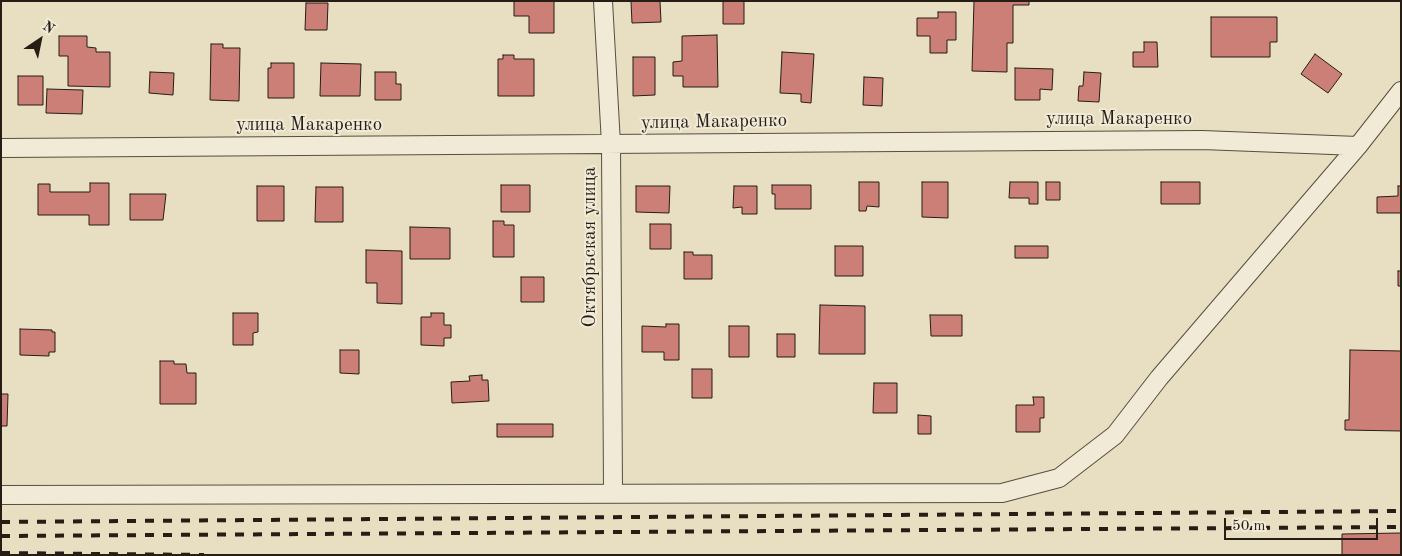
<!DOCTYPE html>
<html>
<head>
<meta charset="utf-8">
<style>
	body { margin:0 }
	#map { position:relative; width:1402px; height:556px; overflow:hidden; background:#e8dfc2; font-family:"Old Standard TT",serif }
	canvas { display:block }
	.frame { position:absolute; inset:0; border:2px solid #261d15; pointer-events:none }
	.north { position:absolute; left:15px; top:15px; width:50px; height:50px; -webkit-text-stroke:4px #f0ead7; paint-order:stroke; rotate:34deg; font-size:14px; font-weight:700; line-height:20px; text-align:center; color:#261d15 }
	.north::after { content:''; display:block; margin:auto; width:18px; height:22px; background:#261d15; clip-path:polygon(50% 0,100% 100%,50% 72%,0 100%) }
	.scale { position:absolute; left:1224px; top:518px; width:154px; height:22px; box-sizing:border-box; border:2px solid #261d15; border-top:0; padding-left:6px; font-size:15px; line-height:18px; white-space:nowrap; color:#261d15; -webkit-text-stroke:4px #f0ead7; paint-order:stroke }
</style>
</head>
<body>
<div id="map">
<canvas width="1402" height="556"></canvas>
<div class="frame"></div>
<div class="north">N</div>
<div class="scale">50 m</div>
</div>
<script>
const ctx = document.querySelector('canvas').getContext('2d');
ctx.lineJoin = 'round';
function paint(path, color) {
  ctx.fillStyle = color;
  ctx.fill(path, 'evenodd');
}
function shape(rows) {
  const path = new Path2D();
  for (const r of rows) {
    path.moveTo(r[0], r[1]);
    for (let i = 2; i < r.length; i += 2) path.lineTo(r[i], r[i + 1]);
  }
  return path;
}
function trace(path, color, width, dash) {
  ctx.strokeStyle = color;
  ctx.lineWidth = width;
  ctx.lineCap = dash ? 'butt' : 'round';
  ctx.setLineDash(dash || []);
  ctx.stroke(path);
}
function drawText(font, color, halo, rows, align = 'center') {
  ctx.font = font + ' "Old Standard TT",serif';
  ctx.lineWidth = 4;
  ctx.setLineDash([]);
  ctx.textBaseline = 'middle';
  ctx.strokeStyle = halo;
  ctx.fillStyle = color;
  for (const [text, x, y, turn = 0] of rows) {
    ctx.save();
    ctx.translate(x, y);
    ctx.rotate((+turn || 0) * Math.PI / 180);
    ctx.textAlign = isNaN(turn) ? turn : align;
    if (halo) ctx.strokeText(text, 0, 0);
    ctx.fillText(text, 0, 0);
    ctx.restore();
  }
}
const building = shape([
	[514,1,554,1,554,33,529,33,529,16,514,16,514,1],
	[631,1,660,1,661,22,632,23,631,1],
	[723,1,744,1,744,24,723,24,723,1],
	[974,1,1029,1,1029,5,1013,5,1013,43,1007,43,1007,72,972,71,974,1],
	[306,3,328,3,327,30,305,30,306,3],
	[938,12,956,12,956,40,947,40,947,53,930,53,930,36,917,36,917,18,938,18,938,12],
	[1211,17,1277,17,1277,42,1270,42,1270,57,1211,57,1211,17],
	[717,35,718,87,683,87,683,76,673,76,673,62,682,61,682,36,717,35],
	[59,36,87,36,87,47,96,48,96,52,110,52,110,87,68,86,68,56,59,56,59,36],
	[1144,42,1157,42,1158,67,1133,67,1133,52,1144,52,1144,42],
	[211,44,223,44,223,48,240,48,239,101,210,100,211,44],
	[782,52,814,54,811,103,801,102,801,94,780,93,782,52],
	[1315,54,1342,74,1328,93,1301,74,1315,54],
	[503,55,514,55,514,59,534,59,534,96,498,96,498,59,503,59,503,55],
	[633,57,655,57,655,95,633,96,633,57],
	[271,63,294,63,294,98,268,98,268,68,271,68,271,63],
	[321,63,361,64,360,96,320,96,321,63],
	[1015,68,1053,69,1052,90,1040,89,1040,100,1015,100,1015,68],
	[150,72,174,73,173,95,149,93,150,72],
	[375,72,396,72,396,84,401,84,401,100,375,100,375,72],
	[1084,72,1101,73,1099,102,1078,101,1079,86,1083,86,1084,72],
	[18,76,43,76,43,105,18,105,18,76],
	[864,77,883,78,882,106,863,105,864,77],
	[47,89,83,90,82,114,46,113,47,89],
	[859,182,879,182,879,207,867,206,866,211,859,211,859,182],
	[922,182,948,182,948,218,922,217,922,182],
	[1010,182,1038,182,1038,204,1029,204,1029,198,1009,198,1010,182],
	[1046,182,1060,182,1060,200,1046,200,1046,182],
	[1161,182,1200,182,1200,204,1161,204,1161,182],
	[90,183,109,183,109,225,89,225,89,215,38,215,38,184,50,184,50,192,90,192,90,183],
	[501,185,530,185,530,212,501,212,501,185],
	[772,185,811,185,811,209,775,209,775,194,772,194,772,185],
	[257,186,284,186,284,221,257,221,257,186],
	[636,186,670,186,669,213,636,212,636,186],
	[734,186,757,186,757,214,742,214,742,207,733,208,734,186],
	[1398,186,1401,186,1401,213,1377,213,1377,197,1398,196,1398,186],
	[316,187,343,187,343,222,315,222,316,187],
	[130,194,166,194,163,220,130,220,130,194],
	[493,221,504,221,504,225,514,225,514,257,493,257,493,221],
	[650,224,671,224,671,249,650,249,650,224],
	[410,227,450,228,450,259,410,259,410,227],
	[835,246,863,246,863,276,835,276,835,246],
	[1015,246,1048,246,1048,258,1015,258,1015,246],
	[366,250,402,251,402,304,377,303,377,283,366,283,366,250],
	[684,252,693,252,693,255,712,255,712,279,684,279,684,252],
	[1398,271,1401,271,1401,286,1398,286,1398,271],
	[521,277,544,277,544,302,521,302,521,277],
	[820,305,865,306,865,354,819,354,820,305],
	[233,313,258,313,258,332,253,333,253,345,233,345,233,313],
	[431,313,444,313,444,325,451,325,451,338,444,338,444,346,421,345,421,317,431,317,431,313],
	[930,315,962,315,962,336,931,336,930,315],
	[666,324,679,324,679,360,664,360,664,352,642,352,642,326,666,327,666,324],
	[729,326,749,326,749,357,729,357,729,326],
	[20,329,52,330,52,332,55,332,55,352,49,352,49,356,20,355,20,329],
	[777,334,795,334,795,357,777,357,777,334],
	[340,350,359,350,359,374,340,373,340,350],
	[1350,350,1401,351,1401,431,1345,430,1345,420,1349,420,1350,350],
	[160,361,174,361,174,364,186,364,187,373,196,373,196,404,160,404,160,361],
	[692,369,712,369,712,398,692,398,692,369],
	[482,375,482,380,488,380,489,401,452,403,451,382,470,381,469,376,482,375],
	[874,383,897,383,897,413,873,413,874,383],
	[1,394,8,394,7,426,1,426,1,394],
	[1033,397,1044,397,1044,418,1040,418,1040,432,1016,432,1016,405,1034,405,1033,397],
	[918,415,931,416,931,434,918,434,918,415],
	[497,424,553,424,553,437,497,437,497,424],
	[1401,533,1401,555,1342,555,1342,534,1401,533]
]);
paint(building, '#cb7f76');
trace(building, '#261d15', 1);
const minor = shape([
	[603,1,611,144,613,492],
	[1,148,1202,140,1358,146,1401,91],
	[1,495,1002,493,1059,478,1115,435,1159,378,1358,146]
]);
trace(minor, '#564e40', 20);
trace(minor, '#f0ead7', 18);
trace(shape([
	[1,522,1401,511],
	[1,536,1401,527],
	[1,553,204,555]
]), '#261d15', 4, [9, 9]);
drawText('19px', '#261d15', '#f0ead7', [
	["улица Макаренко",1119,119],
	["улица Макаренко",714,122,-1],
	["улица Макаренко",309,125],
	["Октябрьская улица",590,247,-90]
]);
</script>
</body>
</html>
